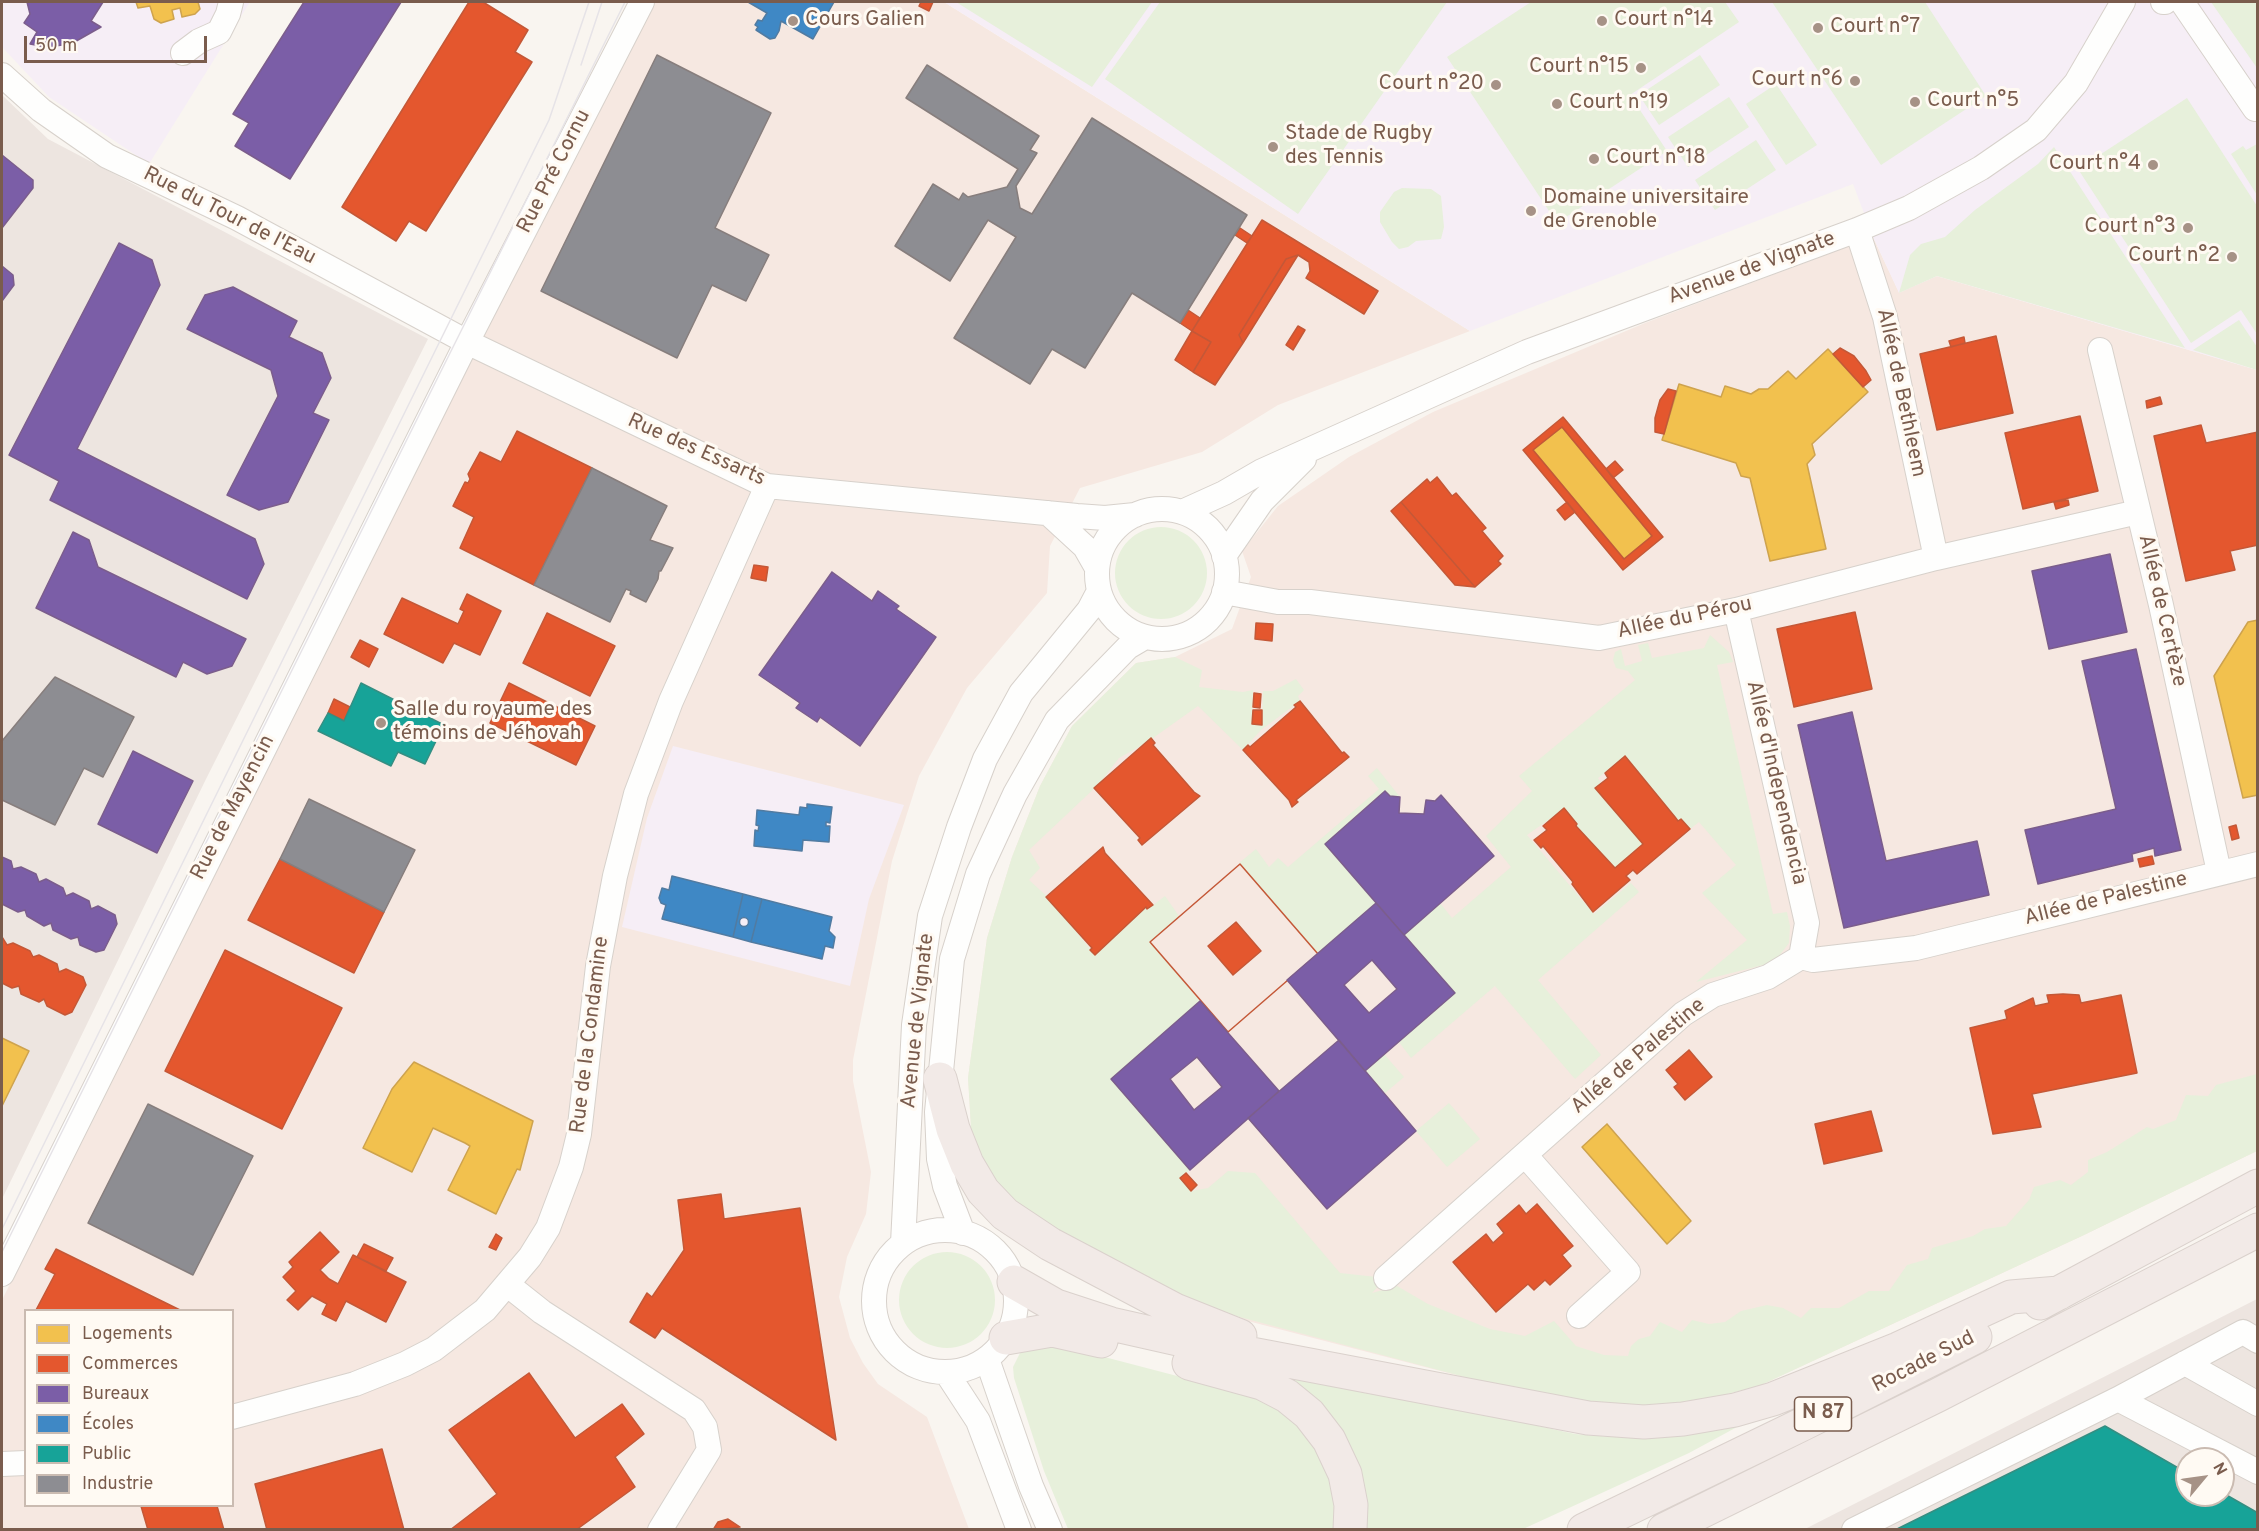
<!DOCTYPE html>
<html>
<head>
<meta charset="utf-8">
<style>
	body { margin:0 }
	#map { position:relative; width:2259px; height:1531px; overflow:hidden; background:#f9f5f0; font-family:Overpass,sans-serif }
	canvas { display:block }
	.frame { position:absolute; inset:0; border:3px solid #7a5c4d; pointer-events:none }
	.legend { position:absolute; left:24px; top:1309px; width:210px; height:198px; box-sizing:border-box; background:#fffaf3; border:2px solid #cabbb1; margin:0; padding:8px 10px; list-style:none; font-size:18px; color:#7a5c4d }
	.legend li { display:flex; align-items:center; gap:12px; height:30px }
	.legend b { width:30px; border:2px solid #cabbb1 }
	.north { position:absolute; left:2175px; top:1447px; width:60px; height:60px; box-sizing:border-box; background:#fffaf3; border:2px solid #cabbb1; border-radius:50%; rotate:61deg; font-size:16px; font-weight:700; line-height:24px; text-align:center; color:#7a5c4d }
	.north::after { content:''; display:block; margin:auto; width:21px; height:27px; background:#a69286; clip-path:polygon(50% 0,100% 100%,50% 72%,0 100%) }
	.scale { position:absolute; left:24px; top:36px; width:183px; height:27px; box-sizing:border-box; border:3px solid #7a5c4d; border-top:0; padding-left:8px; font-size:18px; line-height:21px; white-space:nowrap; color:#7a5c4d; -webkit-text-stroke:4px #fffaf3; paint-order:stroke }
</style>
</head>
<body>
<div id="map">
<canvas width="2259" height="1531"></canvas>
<div class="frame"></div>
<ul class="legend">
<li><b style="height:16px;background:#f2c14e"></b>Logements</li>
<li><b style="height:16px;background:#e4572e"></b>Commerces</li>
<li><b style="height:16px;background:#7b5ea7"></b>Bureaux</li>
<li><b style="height:16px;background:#3f88c5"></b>Écoles</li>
<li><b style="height:16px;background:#17a398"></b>Public</li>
<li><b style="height:16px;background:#8d8d92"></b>Industrie</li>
</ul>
<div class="north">N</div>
<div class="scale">50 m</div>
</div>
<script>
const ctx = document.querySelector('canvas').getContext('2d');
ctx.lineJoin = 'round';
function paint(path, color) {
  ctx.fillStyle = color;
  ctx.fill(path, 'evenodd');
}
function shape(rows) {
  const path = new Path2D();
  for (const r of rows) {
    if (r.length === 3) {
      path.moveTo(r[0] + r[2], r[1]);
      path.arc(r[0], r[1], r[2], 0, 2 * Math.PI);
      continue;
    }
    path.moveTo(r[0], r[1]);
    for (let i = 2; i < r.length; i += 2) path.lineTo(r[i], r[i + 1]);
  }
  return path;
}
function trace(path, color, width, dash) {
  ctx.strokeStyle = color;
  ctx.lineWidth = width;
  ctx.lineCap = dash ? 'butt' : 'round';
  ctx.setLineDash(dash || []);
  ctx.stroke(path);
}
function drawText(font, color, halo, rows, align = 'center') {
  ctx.font = font + ' Overpass,sans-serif';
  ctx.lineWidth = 6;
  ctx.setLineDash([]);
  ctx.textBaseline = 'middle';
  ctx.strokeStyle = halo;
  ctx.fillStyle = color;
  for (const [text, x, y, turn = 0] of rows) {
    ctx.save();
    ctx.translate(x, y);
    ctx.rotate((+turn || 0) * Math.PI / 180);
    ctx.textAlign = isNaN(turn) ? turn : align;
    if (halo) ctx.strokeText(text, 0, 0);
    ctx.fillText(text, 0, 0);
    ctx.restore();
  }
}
paint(shape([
	[655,2,944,2,1470,331,1278,405,1202,452,1080,488,1050,546,1047,593,967,688,919,776,892,861,853,1060,853,1081,871,1172,866,1214,847,1257,839,1297,850,1338,863,1363,878,1384,927,1417,969,1529,2,1529,2,1300,466,369],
	[26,1310,232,1310,232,1506,26,1506],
	[1873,237,1899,292,1937,276,2257,370,2257,1151,2082,1236,1759,1386,1506,1388,1244,1320,972,1144,968,1078,987,938,1012,857,1040,786,1072,726,1136,663,1175,657,1232,629,1251,577,1242,551,1278,506,1349,457,1433,412,1645,323]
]), '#f6e8e1');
paint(shape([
	[2,95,48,139,428,339,206,779,2,1199],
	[2257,1299,2257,1529,1805,1529],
	[2187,1459,2223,1459,2223,1495,2187,1495]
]), '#ede5e0');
paint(shape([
	[2,2,250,2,149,164,49,97,2,47],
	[944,2,2257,2,2257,370,1937,276,1899,293,1873,237,1853,184,1470,331],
	[673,746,904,805,869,899,850,986,622,927,647,818]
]), '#f6eef6');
paint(shape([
	[956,2,1152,2,1092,87],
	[1160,2,1447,2,1298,214,1105,79],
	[1531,2,1725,2,1739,22,1630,95,1667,151,1557,223,1447,57],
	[1772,2,1925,2,1986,96,1881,165],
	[2211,2,2257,2,2257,68],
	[1700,55,1720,85,1659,125,1639,95],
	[1776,84,1817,145,1786,165,1746,104],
	[1729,97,1749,127,1688,167,1668,137],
	[2187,98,2257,206,2257,334,2241,310,2191,343,2078,169],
	[1756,140,1776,170,1715,210,1695,180],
	[2257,144,2257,195,2231,154,2243,146,2246,150],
	[2054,147,2185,348,1937,276,1899,293,1910,255,1921,244,1945,237,1975,210,2038,164],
	[1402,188,1431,189,1441,196,1444,227,1441,239,1416,241,1408,247,1399,249,1392,242,1380,222,1380,212,1394,192],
	[2239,320,2257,347,2257,370,2193,350],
	[1161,573,46],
	[1710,635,1729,652,1733,662,1717,665,1773,914,1787,912,1790,926,1789,943,1779,956,1767,964,1696,982,1747,940,1702,893,1736,865,1699,822,1690,829,1681,819,1678,821,1625,756,1598,778,1601,783,1596,788,1643,844,1615,868,1576,826,1577,824,1564,809,1527,835,1594,914,1631,883,1639,892,1538,980,1601,1055,1575,1079,1495,986,1411,1058,1399,1042,1455,993,1404,935,1440,903,1452,918,1511,867,1486,836,1532,791,1519,776,1635,680,1628,671,1616,668,1613,660,1615,652,1621,649,1625,666,1642,661,1638,645,1648,643,1652,658,1704,648],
	[1175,657,1202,670,1199,687,1243,692,1253,690,1252,724,1262,724,1263,691,1273,691,1296,679,1304,690,1298,696,1300,701,1261,730,1243,750,1198,706,1146,743,1119,758,1099,784,1029,850,1040,868,1029,880,1051,900,1095,955,1146,907,1148,909,1165,896,1179,916,1150,942,1200,1001,1111,1079,1190,1170,1180,1178,1191,1191,1208,1188,1228,1171,1255,1173,1340,1273,1386,1278,1372,1293,1397,1286,1428,1304,1490,1329,1525,1336,1554,1321,1576,1346,1604,1355,1628,1356,1631,1346,1639,1339,1650,1336,1660,1322,1682,1332,1692,1320,1709,1324,1725,1322,1741,1311,1767,1305,1783,1308,1801,1318,1811,1308,1839,1308,1869,1291,1889,1291,1907,1265,1928,1259,1932,1248,1973,1236,1985,1229,2006,1226,2029,1200,2034,1187,2060,1180,2071,1185,2088,1172,2088,1160,2107,1152,2147,1127,2153,1129,2176,1120,2186,1095,2208,1096,2216,1085,2257,1074,2257,1151,2082,1236,1759,1386,1708,1399,1644,1409,1612,1409,1506,1388,1206,1308,1127,1270,1010,1201,972,1144,968,1078,987,938,1012,857,1040,786,1072,726,1136,663],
	[1377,768,1400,797,1390,796,1385,791,1326,844,1376,903,1318,954,1239,863,1256,849,1269,867,1278,858,1288,867,1379,789,1368,776],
	[1384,1054,1404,1077,1385,1093,1365,1071],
	[1449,1103,1480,1139,1447,1167,1416,1131],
	[947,1300,48],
	[1042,1344,1070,1348,1246,1394,1277,1405,1320,1451,1337,1500,1334,1529,1068,1529,1044,1471,1014,1378,1013,1367,1021,1351],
	[1239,1360,1575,1434,1613,1437,1659,1435,1750,1420,1689,1453,1523,1529,1364,1529,1360,1480]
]), '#e7f0db');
const homes = shape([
	[136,2,198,2,200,9,195,14,182,17,180,8,172,10,174,19,161,23,154,19,150,6,138,8,136,2],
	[1828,349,1868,392,1812,444,1815,455,1807,464,1826,549,1770,561,1750,478,1741,476,1736,463,1662,440,1664,434,1679,384,1721,397,1725,386,1751,394,1759,389,1768,389,1788,371,1796,379,1828,349],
	[1562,427,1652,536,1624,559,1533,450,1562,427],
	[2258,620,2258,795,2243,798,2214,676,2248,622,2258,620],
	[2,1038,29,1051,2,1106,2,1038],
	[414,1062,533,1121,520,1170,517,1169,496,1214,448,1190,470,1146,465,1143,433,1128,412,1172,363,1148,392,1089,414,1062],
	[1607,1124,1691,1221,1667,1244,1582,1147,1607,1124]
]);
paint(homes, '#f2c14e');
trace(homes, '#cea34e', 1.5);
const shops = shape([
	[469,2,483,2,528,30,515,52,532,62,426,231,409,221,396,241,342,207,469,2],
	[921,2,933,2,929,11,919,6,921,2],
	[1262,220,1378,291,1364,314,1306,278,1310,271,1309,262,1298,255,1286,259,1239,335,1243,343,1215,385,1193,372,1211,342,1192,331,1262,220],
	[1240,228,1252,236,1247,243,1235,235,1240,228],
	[1298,255,1243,343,1239,335,1286,259,1298,255],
	[1188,310,1200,318,1192,331,1180,323,1188,310],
	[1298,326,1305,330,1293,350,1286,345,1298,326],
	[1192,331,1211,342,1193,372,1175,360,1192,331],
	[1996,336,2013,413,1937,430,1920,354,1996,336],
	[1964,337,1965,343,1951,347,1949,341,1964,337],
	[1840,348,1854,356,1866,371,1871,380,1863,387,1833,354,1840,348],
	[1668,389,1676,391,1664,434,1655,432,1655,418,1660,400,1668,389],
	[2160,397,2162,404,2147,408,2146,401,2160,397],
	[2080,416,2098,491,2023,509,2005,433,2080,416],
	[1563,417,1663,537,1623,570,1523,450,1563,417],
	[1562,427,1652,536,1624,559,1533,450,1562,427],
	[2201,425,2206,443,2258,432,2258,545,2230,551,2235,570,2186,581,2154,436,2201,425],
	[517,431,592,468,534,585,460,548,474,517,453,506,465,482,468,483,470,479,468,474,480,452,501,462,517,431],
	[1615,461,1623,470,1613,478,1606,469,1615,461],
	[1437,477,1452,496,1456,493,1486,528,1482,531,1503,556,1498,561,1501,564,1475,587,1401,502,1427,479,1430,483,1437,477],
	[2068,500,2069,505,2056,509,2054,502,2068,500],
	[1401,502,1475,587,1455,585,1391,511,1401,502],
	[1567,502,1575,512,1565,520,1557,510,1567,502],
	[754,565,768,567,766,581,751,578,754,565],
	[467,594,501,611,480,655,454,643,443,663,384,634,402,598,458,624,464,611,460,609,467,594],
	[1855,612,1872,689,1794,707,1777,629,1855,612],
	[547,613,615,646,590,696,523,663,547,613],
	[1256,623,1273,624,1272,641,1255,639,1256,623],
	[360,640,378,649,369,667,351,657,360,640],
	[509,683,595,726,576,765,490,723,509,683],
	[1254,693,1261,694,1260,708,1253,707,1254,693],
	[334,699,350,707,344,721,328,713,334,699],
	[1300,701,1342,753,1344,752,1349,757,1296,800,1298,802,1292,807,1289,800,1243,750,1248,745,1250,747,1296,707,1294,705,1300,701],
	[1253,710,1262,710,1262,725,1252,724,1253,710],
	[1151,738,1155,743,1153,745,1194,792,1200,796,1142,845,1138,840,1140,838,1094,788,1151,738],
	[1625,756,1675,817,1678,821,1681,819,1690,829,1637,874,1633,870,1626,876,1630,880,1593,912,1572,884,1573,882,1543,846,1541,848,1534,840,1547,830,1543,826,1564,808,1577,824,1576,826,1615,868,1643,844,1595,788,1608,778,1605,773,1625,756],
	[2236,825,2239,838,2232,840,2229,827,2236,825],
	[1103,847,1105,853,1153,905,1147,909,1146,907,1095,955,1090,950,1092,948,1046,897,1103,847],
	[2152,856,2154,864,2140,867,2138,859,2152,856],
	[280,859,384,912,354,973,248,920,280,859],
	[1240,864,1318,954,1228,1032,1150,942,1240,864],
	[1236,922,1261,951,1233,975,1208,946,1236,922],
	[1240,864,1318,954,1228,1032,1150,942,1240,864],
	[2,937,7,945,13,943,30,951,33,957,39,955,57,964,59,972,66,969,83,977,86,985,72,1012,65,1015,47,1006,44,999,39,1002,21,994,19,986,12,988,2,983,2,937],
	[225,950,342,1008,282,1129,165,1071,225,950],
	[2063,994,2079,995,2081,1003,2121,995,2137,1073,2032,1094,2041,1127,1993,1134,1970,1028,2007,1019,2005,1011,2033,998,2035,1006,2049,1003,2047,995,2063,994],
	[1689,1050,1712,1077,1685,1100,1674,1087,1678,1084,1666,1070,1689,1050],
	[1871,1111,1882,1151,1824,1164,1815,1124,1871,1111],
	[1186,1173,1197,1185,1191,1191,1180,1178,1186,1173],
	[721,1194,724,1219,800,1208,836,1440,662,1328,655,1338,630,1322,647,1293,652,1297,684,1250,678,1200,721,1194],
	[1537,1204,1573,1246,1562,1255,1571,1266,1550,1285,1545,1280,1534,1290,1528,1284,1496,1312,1453,1262,1486,1234,1493,1243,1504,1233,1497,1224,1519,1205,1526,1214,1537,1204],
	[320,1232,339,1252,320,1270,329,1279,338,1284,353,1255,406,1282,386,1322,346,1301,336,1321,322,1314,327,1304,312,1296,298,1310,287,1300,296,1291,283,1277,293,1267,289,1262,320,1232],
	[496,1234,502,1238,496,1250,489,1247,496,1234],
	[364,1244,393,1258,386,1271,357,1257,364,1244],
	[56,1249,180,1310,36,1310,55,1274,45,1269,56,1249],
	[529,1373,575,1438,622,1404,644,1434,615,1457,635,1487,576,1530,450,1530,497,1494,449,1430,529,1373],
	[382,1449,404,1530,267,1530,255,1484,382,1449],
	[141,1506,217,1506,224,1530,148,1530,141,1506],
	[728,1519,740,1527,713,1530,718,1522,728,1519]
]);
paint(shops, '#e4572e');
trace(shops, '#c45837', 1.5);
const offices = shape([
	[27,2,103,2,91,21,101,27,71,44,46,47,30,44,37,32,24,23,30,14,27,2],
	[304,2,401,2,290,179,235,146,249,123,233,114,304,2],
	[2,155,33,180,33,188,2,228,2,155],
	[119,243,152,260,160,285,77,449,255,539,264,564,247,599,50,500,59,481,9,455,119,243],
	[2,266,13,275,14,285,2,301,2,266],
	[233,287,297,321,289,337,322,353,331,378,313,413,329,420,288,502,259,510,227,495,278,396,271,370,187,329,205,295,233,287],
	[73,532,89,540,98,567,246,639,232,666,207,674,183,662,176,677,36,608,73,532],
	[2110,554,2127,632,2049,649,2032,571,2110,554],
	[832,572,872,601,878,591,899,606,896,609,936,637,860,746,820,717,817,722,796,708,800,703,759,675,832,572],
	[2136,649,2181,850,2155,856,2154,848,2132,854,2133,861,2038,884,2025,830,2116,809,2082,661,2136,649],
	[1852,712,1886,861,1977,841,1989,895,1844,928,1798,725,1852,712],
	[133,751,193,781,157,853,98,824,133,751],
	[1385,791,1390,796,1400,797,1399,813,1424,814,1426,800,1435,801,1441,795,1494,856,1404,935,1325,844,1385,791],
	[2,857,11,861,13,869,21,867,36,874,39,882,46,879,63,888,66,896,73,893,89,901,91,909,98,906,115,915,117,924,104,950,96,952,80,945,78,937,71,939,53,930,51,923,44,926,27,916,25,910,18,912,2,904,2,857],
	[1376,903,1455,993,1365,1071,1287,980,1376,903],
	[1372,960,1397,989,1369,1013,1344,985,1372,960],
	[1200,1001,1279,1091,1190,1170,1111,1079,1200,1001],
	[1197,1057,1222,1087,1194,1110,1170,1079,1197,1057],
	[1339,1040,1416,1131,1327,1209,1248,1118,1339,1040]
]);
paint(offices, '#7b5ea7');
trace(offices, '#7b5d8c', 1.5);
const schools = shape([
	[748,2,834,2,813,39,781,21,779,31,775,38,770,39,756,30,758,27,755,25,758,20,762,21,767,13,748,2],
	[807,804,832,807,830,823,826,822,826,826,830,826,829,842,803,840,802,851,754,846,755,830,758,831,759,826,756,825,757,810,799,815,800,807,807,808,807,804],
	[672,876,743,894,733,937,662,919,666,905,661,903,659,898,662,888,669,890,672,876],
	[743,894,762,899,751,942,733,937,743,894],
	[762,899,832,917,829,931,835,937,833,948,825,946,822,959,751,942,762,899],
	[744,922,4.5]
]);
paint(schools, '#3f88c5');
trace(schools, '#517ba1', 1.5);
const public = shape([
	[361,683,444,725,443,727,449,730,444,739,438,737,425,764,398,752,391,766,318,731,328,713,344,721,361,683],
	[2105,1426,2187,1473,2187,1495,2223,1493,2258,1513,2258,1530,1895,1530,2105,1426]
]);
paint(public, '#17a398');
trace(public, '#358e82', 1.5);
const industry = shape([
	[657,55,771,113,715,228,769,255,746,301,712,285,677,358,541,291,657,55],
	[927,65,1039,136,1030,150,1037,153,1016,186,1020,208,1032,214,1092,118,1247,215,1180,323,1132,293,1085,368,1052,349,1030,384,954,338,1016,237,988,220,950,281,895,246,933,184,959,200,963,193,968,197,1007,187,1018,169,906,98,927,65],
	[592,468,667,506,650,540,673,548,661,571,659,571,658,579,646,602,630,594,631,591,626,589,610,622,534,585,592,468],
	[55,677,134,717,103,777,84,768,55,825,2,800,2,741,55,677],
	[309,799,415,850,384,912,280,859,309,799],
	[148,1104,253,1156,193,1275,88,1223,148,1104]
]);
paint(industry, '#8d8d92');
trace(industry, '#877e7d', 1.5);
const minor = shape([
	[2163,2,2165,2],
	[2182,2,2255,109],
	[183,53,199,41,219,32,228,14,231,2],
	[2,75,41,110,107,156,237,218,467,342,767,486,1077,516,1105,518,1135,515],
	[1857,230,1885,317,1936,558],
	[2100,350,2161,605,2219,872],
	[1162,574,65],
	[1182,512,1224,493,1262,471,1527,352,1857,230,1909,208,1981,168,2036,130,2076,83,2123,2],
	[1048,513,1085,547,1097,568],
	[1224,556,1262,501,1304,459],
	[1224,592,1278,602,1310,602,1599,638,1736,610,1936,558,2138,512],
	[1736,610,1807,923,1801,957],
	[1525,1155,1628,1272,1579,1316],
	[945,1301,71],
	[963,1233,945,1186,939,1159,937,1112,952,959,978,874,1015,794,1057,720,1128,647,1145,637],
	[903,1243,914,1025,930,916,959,827,985,759,1021,693,1089,610,1099,591],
	[2,1274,467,342,642,2],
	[1386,1278,1683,1014,1713,995,1768,977,1801,957,1813,960,1916,948,2258,864],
	[508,1285,542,1312,694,1410,705,1427,709,1450,660,1530],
	[2258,1341,2243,1332,2118,1399,2258,1472],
	[987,1359,1031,1486,1050,1530],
	[2185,1363,2258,1404],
	[946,1372,978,1421,1019,1530],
	[232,1417,355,1384,405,1364,434,1349,485,1310,530,1257,548,1228,571,1167,579,1134,598,966,615,876,636,794,671,701,767,486],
	[2,1464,26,1463],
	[1854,1530,2118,1399]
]);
const highway = shape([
	[940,1079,953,1129,967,1164,983,1191,1005,1214,1050,1244,1175,1310,1240,1336],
	[1014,1282,1056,1306,1111,1324,1204,1345,1588,1418,1644,1422,1683,1419,1735,1410,1773,1399,1898,1349,2011,1297,2059,1293],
	[2040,1303,2258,1186],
	[1006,1338,1052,1330,1101,1341],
	[1189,1363,1262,1383,1287,1396,1309,1414,1329,1440,1345,1474,1351,1505,1350,1530],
	[1584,1530,1805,1423,1975,1337],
	[1664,1530,1938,1395,2258,1230]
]);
trace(minor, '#d7d1cb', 26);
trace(highway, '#dad1cc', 35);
trace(minor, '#fefefd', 24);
trace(highway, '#f2eae7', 33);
trace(shape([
	[581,65,602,2],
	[2,1229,549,120,589,2],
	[2,1252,625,2]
]), '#e6e3e7', 1.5);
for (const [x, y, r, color] of [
	[793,21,6,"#a69286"],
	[1602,21,6,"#a69286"],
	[1818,28,6,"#a69286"],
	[1641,68,6,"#a69286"],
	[1855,81,6,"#a69286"],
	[1496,85,6,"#a69286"],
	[1915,102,6,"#a69286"],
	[1557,104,6,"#a69286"],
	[1273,147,6,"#a69286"],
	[1594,159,6,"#a69286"],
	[2153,165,6,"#a69286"],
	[1531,211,6,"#a69286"],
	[2188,228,6,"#a69286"],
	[2232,257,6,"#a69286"],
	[381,723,6,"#a69286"]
]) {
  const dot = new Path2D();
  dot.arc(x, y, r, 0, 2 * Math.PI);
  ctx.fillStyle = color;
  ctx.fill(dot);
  trace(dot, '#fffaf3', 2);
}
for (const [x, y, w] of [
	[1823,1414,57]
]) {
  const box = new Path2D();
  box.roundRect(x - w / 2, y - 17, w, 34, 4.5);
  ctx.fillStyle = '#fffaf3';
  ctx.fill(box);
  trace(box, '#7a5c4d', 1.5);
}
drawText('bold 20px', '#7a5c4d', null, [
	["N 87",1823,1414]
]);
drawText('21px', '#7a5c4d', '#fffaf3', [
	["Cours Galien",805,21],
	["Court n°14",1614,21],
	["Court n°7",1830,28],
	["Court n°15",1629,68,"right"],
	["Court n°6",1843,81,"right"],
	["Court n°20",1484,85,"right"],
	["Court n°5",1927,102],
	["Court n°19",1569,104],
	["Stade de Rugby",1285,135],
	["des Tennis",1285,159],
	["Court n°18",1606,159],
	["Court n°4",2141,165,"right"],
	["Domaine universitaire",1543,199],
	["de Grenoble",1543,223],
	["Court n°3",2176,228,"right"],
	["Court n°2",2220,257,"right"],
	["Salle du royaume des",393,711],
	["témoins de Jéhovah",393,735]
], 'left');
drawText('21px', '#7a5c4d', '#fffaf3', [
	["Rue Pré Cornu",555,172,-63],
	["Rue du Tour de l'Eau",229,217,27],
	["Avenue de Vignate",1752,269,-20],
	["Allée de Bethleem",1900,393,78],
	["Rue des Essarts",696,451,24],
	["Allée de Certèze",2161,611,77],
	["Allée du Pérou",1685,619,-12],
	["Allée d'Independencia",1775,783,77],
	["Rue de Mayencin",234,808,-63],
	["Allée de Palestine",2106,900,-14],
	["Avenue de Vignate",919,1021,-84],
	["Rue de la Condamine",591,1035,-83],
	["Allée de Palestine",1639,1057,-40],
	["Rocade Sud",1924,1363,-27]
]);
</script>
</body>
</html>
